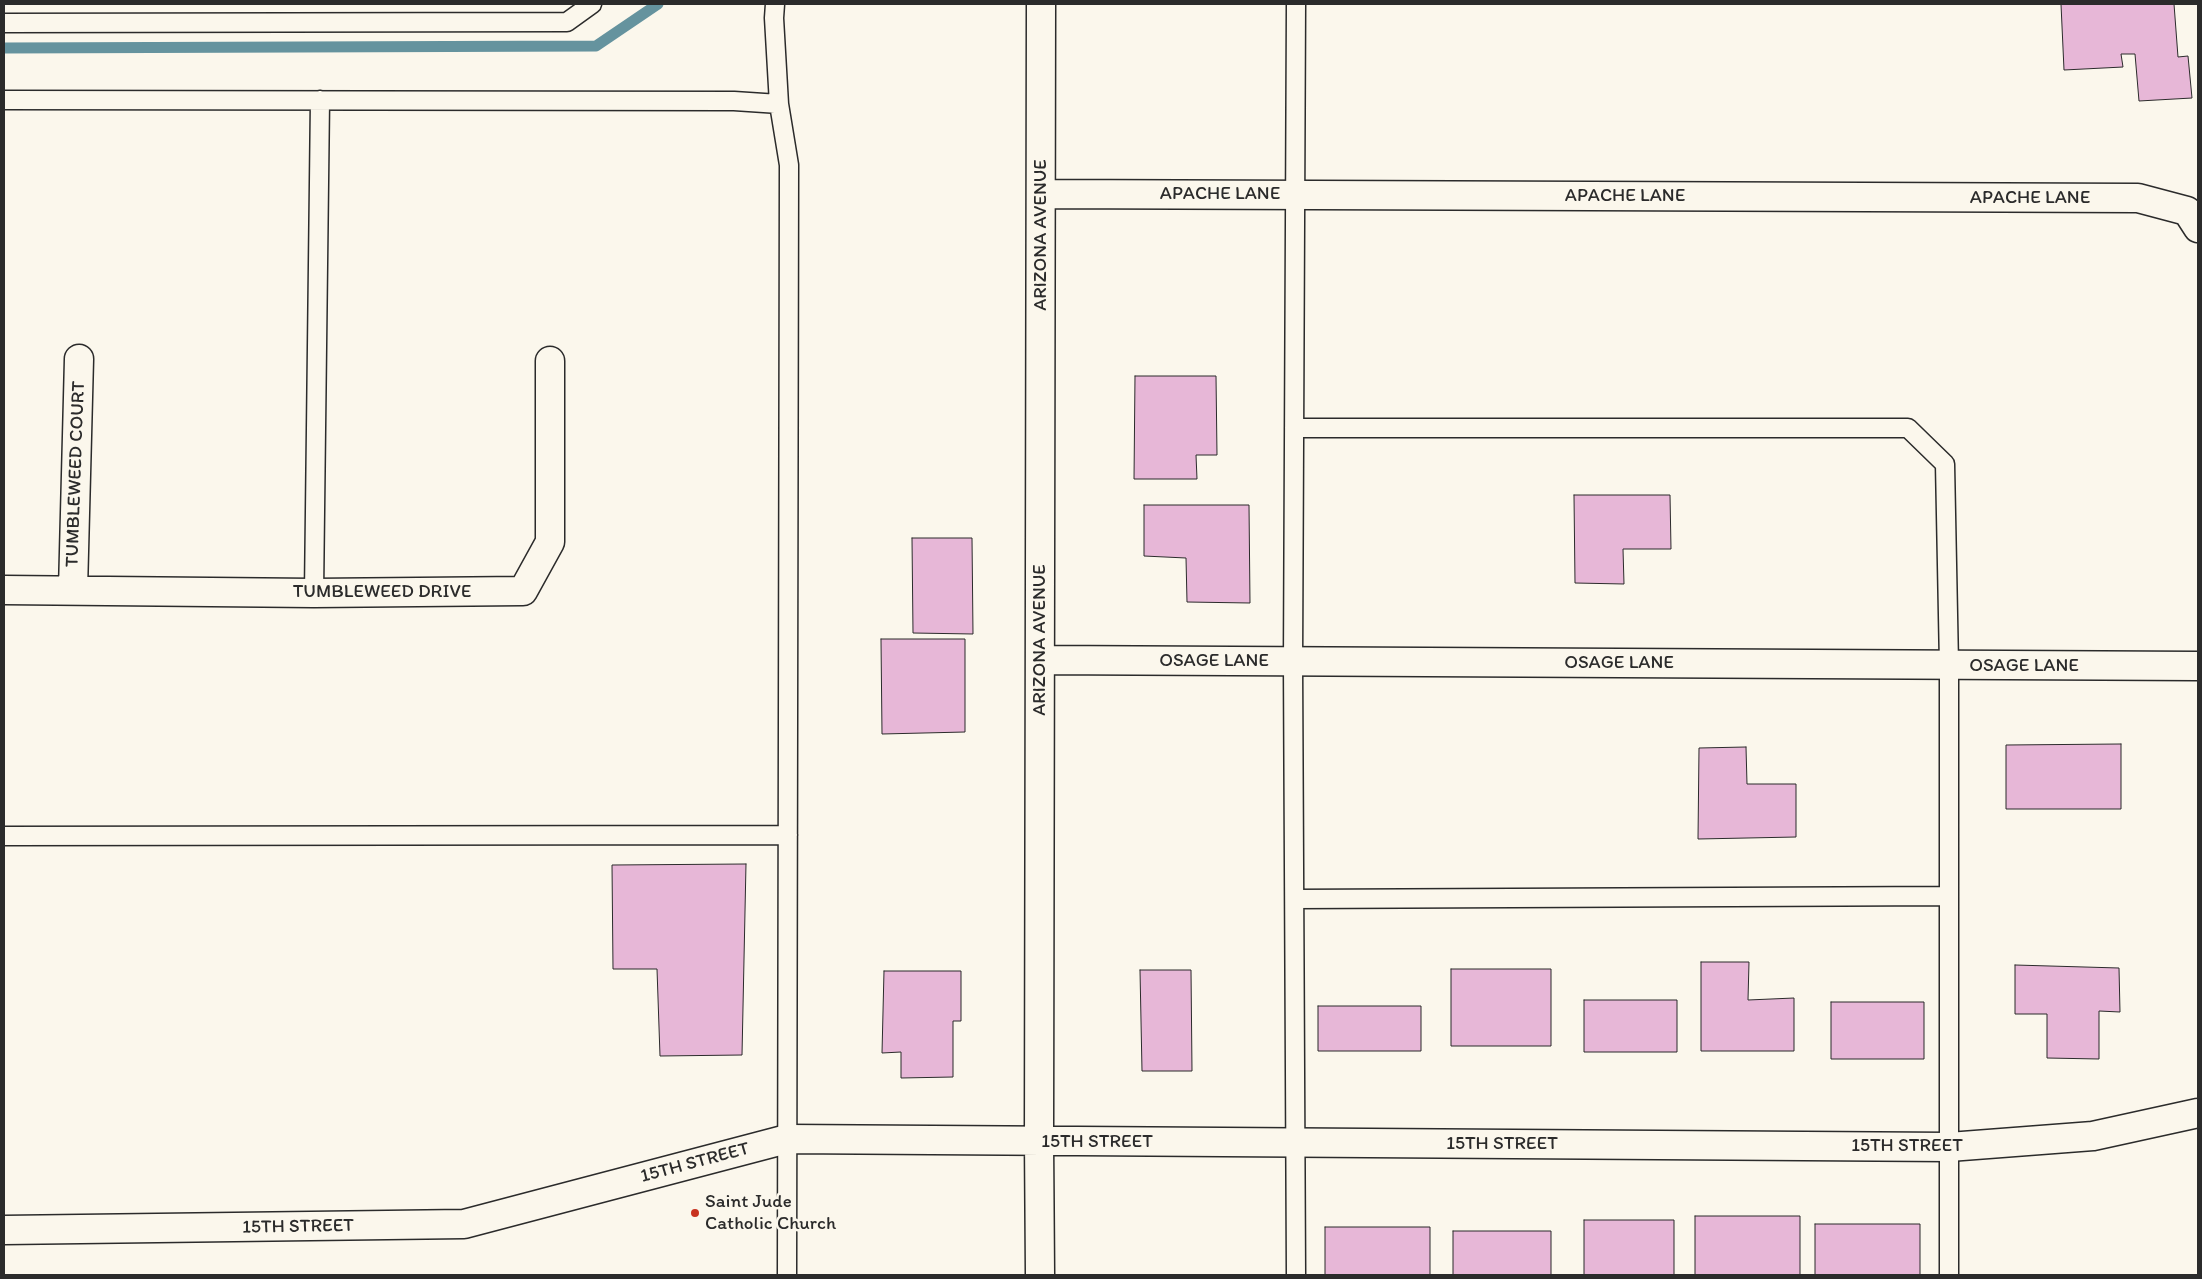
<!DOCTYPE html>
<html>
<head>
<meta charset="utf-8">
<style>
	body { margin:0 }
	#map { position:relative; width:2202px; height:1279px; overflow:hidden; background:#fbf7ec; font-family:Itim,sans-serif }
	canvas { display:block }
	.frame { position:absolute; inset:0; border:5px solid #2b2b2b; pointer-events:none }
</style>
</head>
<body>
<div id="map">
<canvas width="2202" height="1279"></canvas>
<div class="frame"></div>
</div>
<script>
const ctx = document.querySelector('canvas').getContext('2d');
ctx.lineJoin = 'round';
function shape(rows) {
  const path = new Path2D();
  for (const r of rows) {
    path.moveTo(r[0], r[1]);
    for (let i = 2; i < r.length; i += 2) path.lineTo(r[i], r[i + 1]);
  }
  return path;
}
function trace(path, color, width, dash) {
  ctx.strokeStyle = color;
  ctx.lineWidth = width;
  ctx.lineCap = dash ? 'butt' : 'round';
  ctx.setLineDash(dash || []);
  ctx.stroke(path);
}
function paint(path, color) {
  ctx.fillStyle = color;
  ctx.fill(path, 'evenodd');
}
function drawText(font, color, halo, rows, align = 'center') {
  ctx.font = font + ' Itim,sans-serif';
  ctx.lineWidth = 5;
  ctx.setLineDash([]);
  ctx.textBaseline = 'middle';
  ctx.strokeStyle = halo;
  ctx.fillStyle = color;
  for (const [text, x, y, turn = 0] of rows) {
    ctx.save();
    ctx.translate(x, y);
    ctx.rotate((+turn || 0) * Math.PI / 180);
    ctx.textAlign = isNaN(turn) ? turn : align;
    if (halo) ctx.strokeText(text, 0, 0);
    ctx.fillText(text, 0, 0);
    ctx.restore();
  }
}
trace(shape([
	[4,48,596,46,658,4]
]), '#65939e', 11);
const building = shape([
	[2061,4,2174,4,2178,57,2188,56,2192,98,2139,101,2135,54,2121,54,2123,67,2064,70,2061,4],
	[1135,376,1216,376,1217,455,1196,455,1197,479,1134,479,1135,376],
	[1574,495,1670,495,1671,549,1623,549,1624,584,1575,583,1574,495],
	[1144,505,1249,505,1250,603,1187,602,1186,558,1144,556,1144,505],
	[912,538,972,538,973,634,913,633,912,538],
	[881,639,965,639,965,732,882,734,881,639],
	[2121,744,2121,809,2006,809,2006,745,2121,744],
	[1746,747,1747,784,1796,784,1796,837,1698,839,1699,748,1746,747],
	[746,864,742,1055,660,1056,657,969,613,969,612,865,746,864],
	[1701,962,1749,962,1748,1000,1794,998,1794,1051,1701,1051,1701,962],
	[2015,965,2119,968,2120,1012,2099,1011,2099,1059,2047,1058,2047,1014,2015,1014,2015,965],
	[1451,969,1551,969,1551,1046,1451,1046,1451,969],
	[1140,970,1191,970,1192,1071,1142,1071,1140,970],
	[884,971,961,971,961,1021,953,1021,953,1077,901,1078,901,1052,882,1053,884,971],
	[1584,1000,1677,1000,1677,1052,1584,1052,1584,1000],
	[1831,1002,1924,1002,1924,1059,1831,1059,1831,1002],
	[1318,1006,1421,1006,1421,1051,1318,1051,1318,1006],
	[1695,1216,1800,1216,1800,1275,1695,1275,1695,1216],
	[1584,1220,1674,1220,1674,1275,1584,1275,1584,1220],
	[1815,1224,1920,1224,1920,1275,1815,1275,1815,1224],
	[1325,1227,1430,1227,1430,1275,1325,1275,1325,1227],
	[1453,1231,1551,1231,1551,1275,1453,1275,1453,1231]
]);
paint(building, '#e7b7d7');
trace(building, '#2b2b2b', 1);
const lane = shape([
	[775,4,774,18,779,104,789,165,787,1275],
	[1296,4,1293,662,1296,1275],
	[4,23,567,22,592,4],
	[4,100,734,101,779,104],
	[1294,428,1908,428,1945,464,1949,665,1949,1275],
	[314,593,320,100],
	[4,836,788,835],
	[1295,899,1949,896]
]);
const street = shape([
	[1041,194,2138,198,2187,211,2198,228],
	[4,590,314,593,523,591,550,542,550,361],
	[73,590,79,359],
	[1040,660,2198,666],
	[4,1230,464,1224,787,1139,1949,1147,2093,1136,2198,1113],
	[1040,1275,1039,1141,1041,4]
]);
trace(lane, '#2b2b2b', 21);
trace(street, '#2b2b2b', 31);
trace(lane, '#fbf7ec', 18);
trace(street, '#fbf7ec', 28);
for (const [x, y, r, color] of [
	[695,1213,5,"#c8321e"]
]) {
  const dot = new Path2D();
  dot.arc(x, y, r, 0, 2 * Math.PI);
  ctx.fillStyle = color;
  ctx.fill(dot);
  trace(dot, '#fbf7ec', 2);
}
drawText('19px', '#2b2b2b', '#fbf7ec', [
	["APACHE LANE",1220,194],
	["APACHE LANE",1625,196],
	["APACHE LANE",2030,198],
	["ARIZONA AVENUE",1041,235,-90],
	["TUMBLEWEED COURT",76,474,-88],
	["TUMBLEWEED DRIVE",382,592],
	["ARIZONA AVENUE",1040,640,-90],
	["OSAGE LANE",1214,661],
	["OSAGE LANE",1619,663],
	["OSAGE LANE",2024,666],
	["15TH STREET",1097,1142],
	["15TH STREET",1502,1144],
	["15TH STREET",1907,1146],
	["15TH STREET",695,1163,-15],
	["15TH STREET",298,1227,-1]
]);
drawText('19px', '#2b2b2b', '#fbf7ec', [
	["Saint Jude",705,1202],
	["Catholic Church",705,1224]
], 'left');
</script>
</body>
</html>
